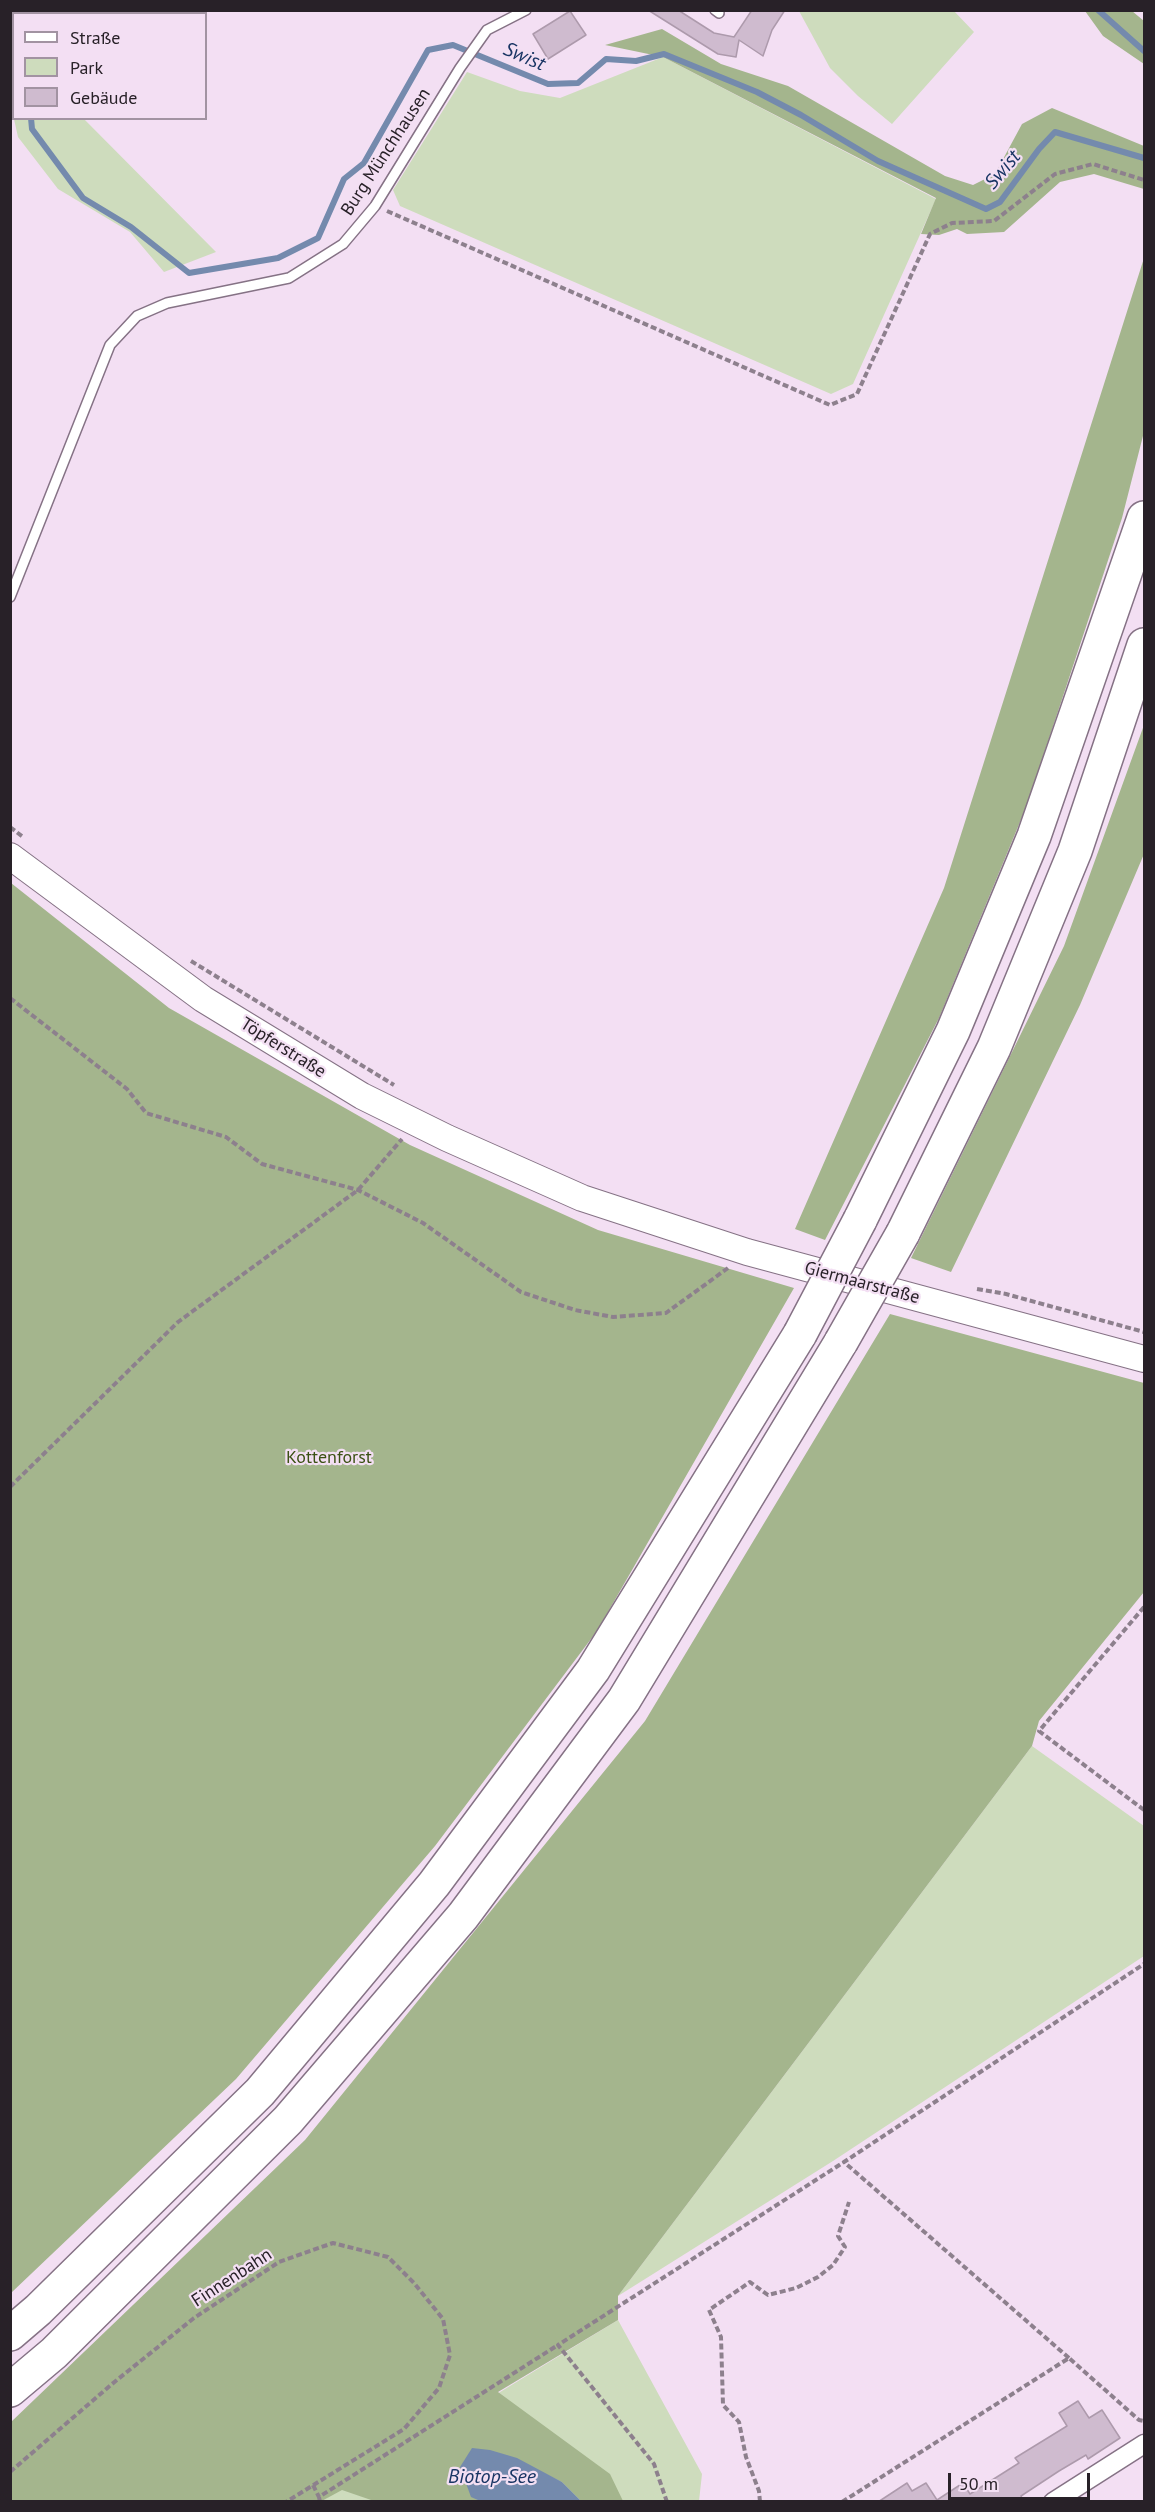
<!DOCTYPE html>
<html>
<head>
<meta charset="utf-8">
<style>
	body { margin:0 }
	#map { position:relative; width:1155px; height:2512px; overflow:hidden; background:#f3dff3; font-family:"PT Sans",sans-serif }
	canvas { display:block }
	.frame { position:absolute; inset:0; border:12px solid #282128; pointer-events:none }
	.legend { position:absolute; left:12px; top:12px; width:195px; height:108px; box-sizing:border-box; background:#f3dff3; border:2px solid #a293a2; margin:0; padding:8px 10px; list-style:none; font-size:18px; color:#282128 }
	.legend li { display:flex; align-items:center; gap:12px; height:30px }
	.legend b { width:30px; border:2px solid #a293a2 }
	.scale { position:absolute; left:948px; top:2473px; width:142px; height:27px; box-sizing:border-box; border:3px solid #282128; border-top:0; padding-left:8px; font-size:18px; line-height:21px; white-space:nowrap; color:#282128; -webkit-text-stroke:4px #f3dff3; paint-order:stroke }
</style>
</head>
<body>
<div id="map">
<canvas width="1155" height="2512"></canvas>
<div class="frame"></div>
<ul class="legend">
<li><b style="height:8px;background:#fff"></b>Straße</li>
<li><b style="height:16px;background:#cedcbd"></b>Park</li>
<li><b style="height:16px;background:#cfbbcf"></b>Gebäude</li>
</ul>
<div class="scale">50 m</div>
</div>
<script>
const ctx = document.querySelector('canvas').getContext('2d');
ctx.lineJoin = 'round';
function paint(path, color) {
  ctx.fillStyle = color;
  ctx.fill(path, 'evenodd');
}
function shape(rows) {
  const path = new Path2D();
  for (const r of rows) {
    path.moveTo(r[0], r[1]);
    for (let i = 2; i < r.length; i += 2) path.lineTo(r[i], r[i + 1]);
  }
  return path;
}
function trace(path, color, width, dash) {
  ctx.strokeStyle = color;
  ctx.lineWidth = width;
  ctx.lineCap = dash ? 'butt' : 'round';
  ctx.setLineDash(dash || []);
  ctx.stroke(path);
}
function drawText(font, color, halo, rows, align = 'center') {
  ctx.font = font + ' "PT Sans",sans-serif';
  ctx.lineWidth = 4.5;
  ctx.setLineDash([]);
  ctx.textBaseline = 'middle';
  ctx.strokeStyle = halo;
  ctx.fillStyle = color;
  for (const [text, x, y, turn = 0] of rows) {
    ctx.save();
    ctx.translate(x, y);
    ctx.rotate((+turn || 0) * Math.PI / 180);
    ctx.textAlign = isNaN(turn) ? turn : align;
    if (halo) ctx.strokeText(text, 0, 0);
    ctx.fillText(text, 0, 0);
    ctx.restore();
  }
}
paint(shape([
	[799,11,954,11,974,32,892,124,858,96,830,68],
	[663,57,936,199,853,384,831,394,400,206,393,190,467,72,520,91,560,98],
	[14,119,84,119,216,252,164,272,130,232,58,189,18,137],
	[1032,1746,1144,1826,1144,1956,833,2161,618,2296],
	[618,2320,702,2474,699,2501,320,2502]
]), '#cedcbd');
paint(shape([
	[1085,11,1132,11,1144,21,1144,64,1103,36],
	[662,29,721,64,788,86,945,176,973,185,995,174,1022,124,1052,108,1144,146,1144,189,1094,174,1060,182,1004,232,967,234,957,229,939,235,921,234,936,198,663,57,605,45],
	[1144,258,1144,432,1122,518,1027,805,939,1018,825,1240,795,1229,944,888],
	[1144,725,1144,854,1080,1005,951,1272,911,1258,1064,946],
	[11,883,169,1008,410,1145,598,1230,794,1288,597,1631,435,1846,236,2079,11,2293],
	[890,1314,1144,1383,1144,1592,1039,1721,1032,1746,618,2296,618,2320,498,2392,610,2474,623,2501,581,2501,562,2482,539,2471,471,2496,480,2501,374,2501,342,2490,320,2502,11,2502,11,2422,305,2140,645,1721]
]), '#a4b58d');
paint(shape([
	[472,2448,490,2450,517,2458,562,2482,581,2501,480,2501,471,2497,460,2467]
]), '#748aad');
trace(shape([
	[1098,10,1144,51],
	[10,78,14,80],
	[31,118,32,129,83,198,131,227,189,273,278,258,318,238,344,179,364,163,428,50,453,45,548,84,578,83,606,59,636,61,664,54,757,92,801,115,878,161,986,209,1000,202,1039,149,1055,132,1144,158]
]), '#748aad', 6);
const building = shape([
	[648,10,678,10,714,33,734,37,752,10,785,10,772,30,763,56,739,40,736,57,718,54,648,10],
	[570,11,586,35,548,59,533,34,570,11],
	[1078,2401,1089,2418,1102,2410,1120,2438,1088,2459,1086,2455,1059,2471,1021,2496,1024,2502,878,2502,907,2483,912,2491,926,2483,937,2500,963,2483,970,2494,1019,2463,1015,2458,1067,2426,1059,2413,1078,2401]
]);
paint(building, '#cfbbcf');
trace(building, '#ad9aac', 1.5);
const lane = shape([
	[715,10,719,13],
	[10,597,110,345,137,316,167,303,289,278,343,244,375,206,460,68,487,30,526,10]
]);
const street = shape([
	[1053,2502,1144,2444]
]);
const secondary = shape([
	[10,856,203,999,362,1096,447,1138,582,1198,747,1252,1144,1359]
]);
const highway = shape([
	[860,1220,953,1031,1034,836,1144,518],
	[903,1233,994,1048,1075,851,1144,645],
	[10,2334,38,2310,260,2092,434,1884,593,1670,800,1334],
	[10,2390,54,2353,288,2120,463,1916,624,1700,841,1342]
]);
trace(lane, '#857285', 12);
trace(street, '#857285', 21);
trace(secondary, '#857285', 28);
trace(highway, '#857285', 36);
trace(shape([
	[387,211,830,405,857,394,930,234,952,223,994,221,1055,174,1093,164,1144,180],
	[10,827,23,837],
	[191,961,394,1085],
	[10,998,127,1089,146,1113,226,1137,262,1164,358,1190,423,1223,521,1292,575,1310,613,1317,666,1313,728,1268],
	[977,1289,1006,1294,1144,1332],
	[10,1487,178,1322,358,1190,402,1139],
	[1144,1607,1039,1731,1144,1810],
	[1069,2358,844,2162,1144,1964],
	[10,2472,112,2384,194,2318,279,2262,333,2243,388,2257,414,2283,443,2319,450,2355,439,2388,404,2429,286,2502],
	[313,2485,319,2497],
	[320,2502,319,2497,558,2345],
	[667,2502,654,2464,558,2345,844,2162],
	[760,2502,759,2491,746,2457,739,2422,723,2405,721,2337,709,2310,750,2282,768,2295,796,2288,818,2277,833,2265,845,2247,838,2236,849,2202],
	[842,2502,1069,2358,1139,2420,1144,2421]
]), '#8d808d', 4, [6, 3]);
trace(lane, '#fff', 9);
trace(street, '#fff', 18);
trace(secondary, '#fff', 26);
trace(highway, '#fff', 33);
const highwayBridge = shape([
	[800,1334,860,1220],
	[841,1342,903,1233]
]);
trace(highwayBridge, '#857285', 36, []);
trace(highwayBridge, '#fff', 33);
drawText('18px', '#282128', '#f3dff3', [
	["Burg Münchhausen",386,152,-57],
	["Töpferstraße",283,1048,32],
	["Giermaarstraße",862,1283,15],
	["Finnenbahn",232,2278,-33]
]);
drawText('18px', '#3b5114', '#f3dff3', [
	["Kottenforst",329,1458]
]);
drawText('italic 20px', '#193564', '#f3dff3', [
	["Swist",524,57,23],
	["Swist",1003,170,-50],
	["Biotop-See",492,2477]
]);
</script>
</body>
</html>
